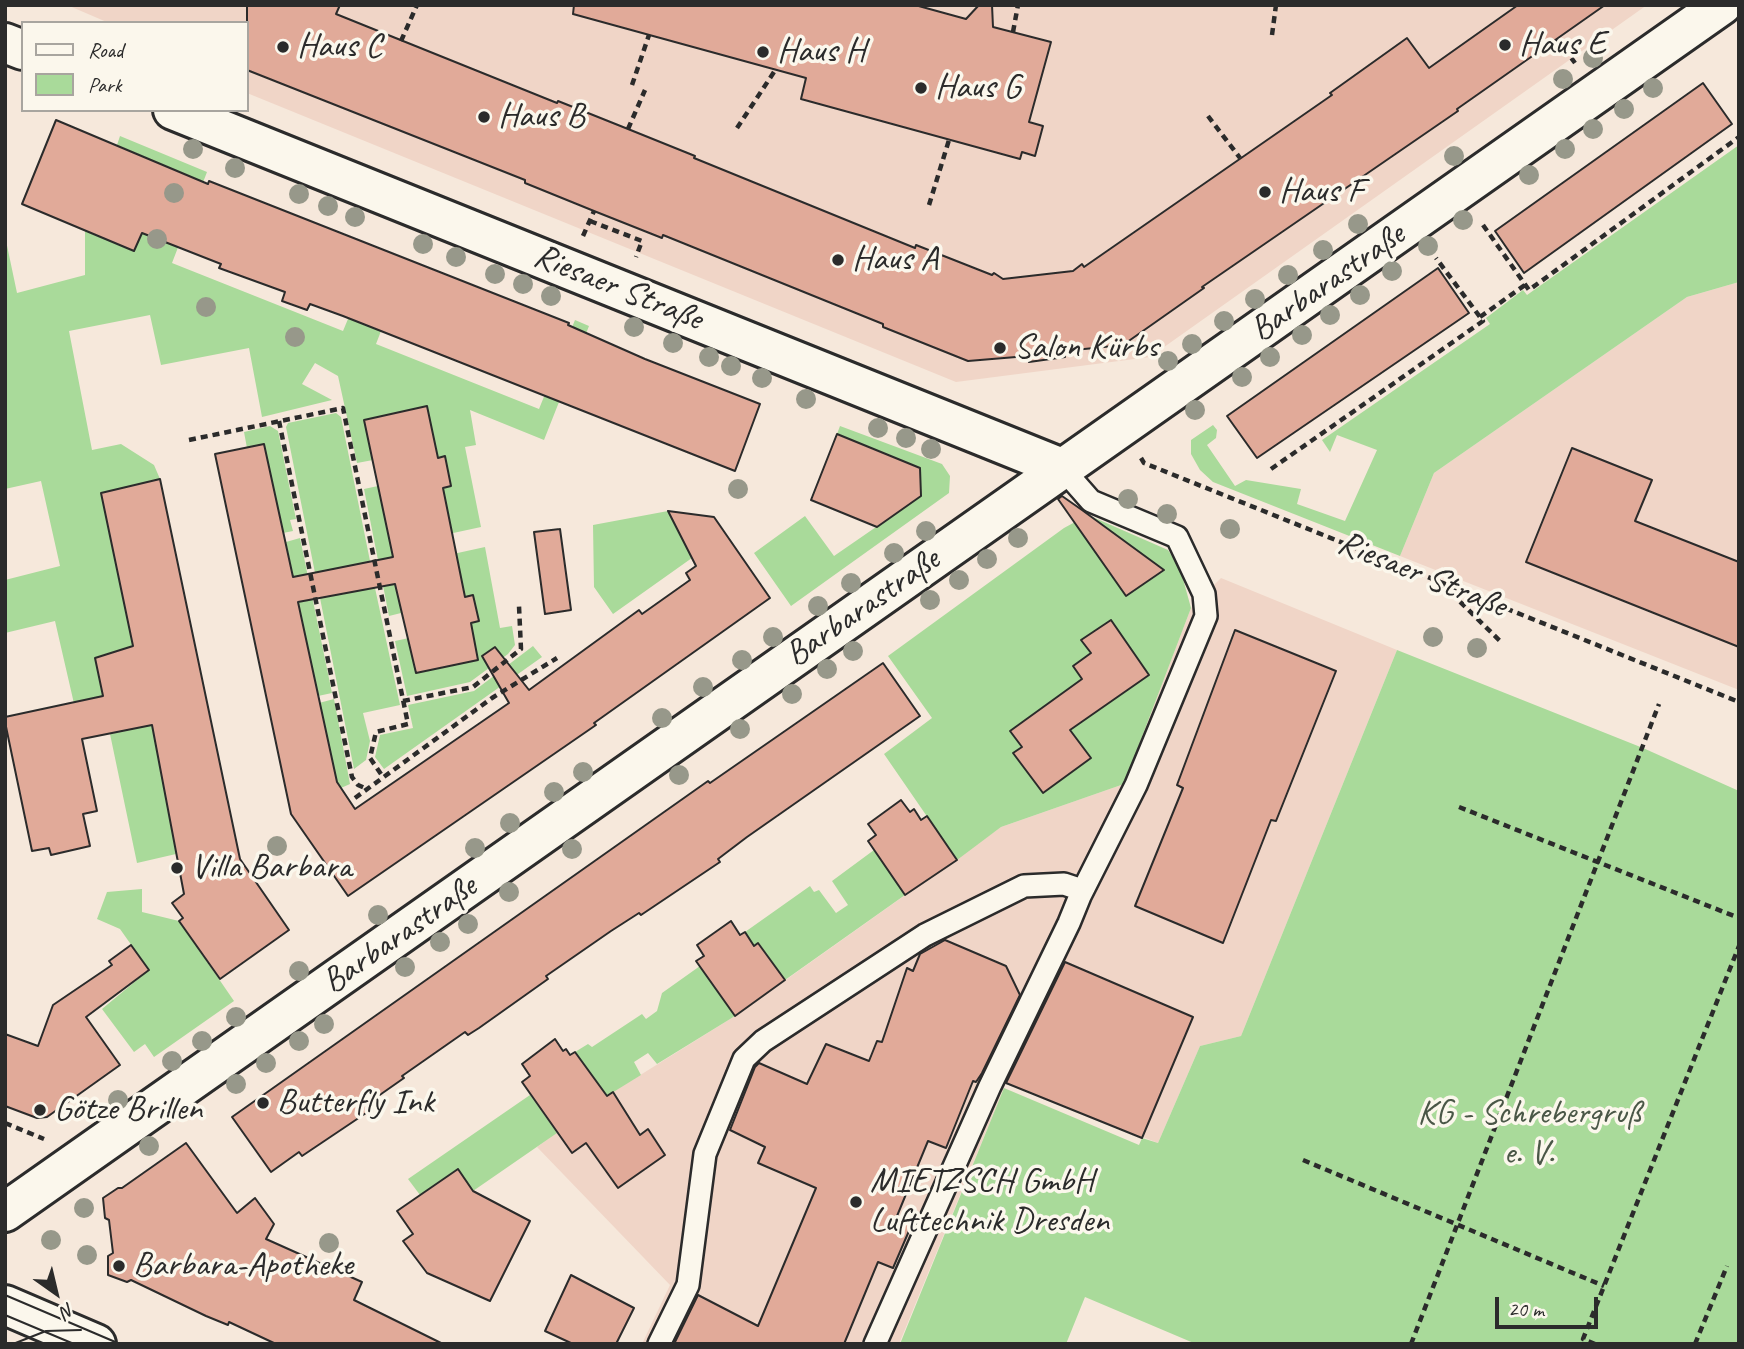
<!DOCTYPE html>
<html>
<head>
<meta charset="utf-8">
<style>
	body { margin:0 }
	#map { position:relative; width:1744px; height:1349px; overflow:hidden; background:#f6e8db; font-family:Caveat,sans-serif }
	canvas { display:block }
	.frame { position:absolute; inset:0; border:7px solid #2b2b2b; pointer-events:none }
	.legend { position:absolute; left:21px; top:21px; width:228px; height:91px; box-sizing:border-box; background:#fbf7ec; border:2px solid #a8a59f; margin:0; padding:9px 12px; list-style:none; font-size:21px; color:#2b2b2b }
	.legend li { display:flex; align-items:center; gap:14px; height:35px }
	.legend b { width:35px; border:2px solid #a8a59f }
	.north { position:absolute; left:21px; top:1258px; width:70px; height:70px; -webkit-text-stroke:5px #fbf7ec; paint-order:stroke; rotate:146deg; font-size:19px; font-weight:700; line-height:28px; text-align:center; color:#2b2b2b }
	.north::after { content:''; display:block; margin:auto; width:24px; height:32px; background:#2b2b2b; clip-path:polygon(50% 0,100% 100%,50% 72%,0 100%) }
	.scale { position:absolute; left:1495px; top:1297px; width:103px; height:32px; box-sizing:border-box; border:4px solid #2b2b2b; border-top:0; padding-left:9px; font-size:21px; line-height:24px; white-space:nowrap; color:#2b2b2b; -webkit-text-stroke:5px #fbf7ec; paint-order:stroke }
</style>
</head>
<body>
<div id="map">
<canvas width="1744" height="1349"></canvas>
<div class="frame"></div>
<ul class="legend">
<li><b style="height:9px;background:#fbf7ec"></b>Road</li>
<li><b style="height:19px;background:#a9da9a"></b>Park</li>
</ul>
<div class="north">N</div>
<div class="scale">20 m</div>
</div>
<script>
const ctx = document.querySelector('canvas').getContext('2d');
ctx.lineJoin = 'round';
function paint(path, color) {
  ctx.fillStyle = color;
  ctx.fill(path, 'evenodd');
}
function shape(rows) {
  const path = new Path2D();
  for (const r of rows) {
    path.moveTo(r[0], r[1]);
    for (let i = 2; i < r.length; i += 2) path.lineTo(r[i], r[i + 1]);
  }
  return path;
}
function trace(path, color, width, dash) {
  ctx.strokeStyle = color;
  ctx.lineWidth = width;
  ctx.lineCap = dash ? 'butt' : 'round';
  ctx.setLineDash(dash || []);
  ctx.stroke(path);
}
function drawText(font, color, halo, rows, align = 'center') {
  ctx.font = font + ' Caveat,sans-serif';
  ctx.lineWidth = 7;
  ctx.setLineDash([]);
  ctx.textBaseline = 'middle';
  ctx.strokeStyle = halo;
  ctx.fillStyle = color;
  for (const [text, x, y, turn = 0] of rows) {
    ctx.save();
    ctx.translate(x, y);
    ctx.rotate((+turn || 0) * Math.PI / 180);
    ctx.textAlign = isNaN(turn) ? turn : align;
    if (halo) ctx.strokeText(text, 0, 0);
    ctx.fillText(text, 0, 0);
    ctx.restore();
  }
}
paint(shape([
	[67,5,1647,5,1150,357,956,382,247,93,247,23,109,23],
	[1739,282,1739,690,1400,556,1434,473,1687,297],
	[1221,578,1397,650,1241,1036,1200,1046,1158,1143,1006,1083,899,1344,642,1344,670,1285,537,1147,613,1092,735,1016,1001,827,1124,784,1191,608]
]), '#f0d5c7');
paint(shape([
	[120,136,207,172,172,263,343,331,370,266,401,279,376,344,539,409,575,320,589,326,544,440,470,410,476,445,465,447,481,527,407,543,412,563,485,547,500,628,512,626,515,645,508,654,470,682,407,696,395,641,409,638,478,660,471,623,479,620,473,595,389,616,364,489,378,486,387,528,442,488,451,486,445,457,438,458,427,407,365,420,373,460,357,463,338,376,315,363,302,384,332,400,262,417,249,348,161,365,150,315,69,331,92,450,121,444,154,465,160,479,101,493,135,655,96,664,109,729,81,734,55,621,5,633,5,580,60,566,41,481,5,489,5,236,17,293,85,275,85,231,134,251,168,167,117,145],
	[1739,145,1739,282,1687,297,1434,473,1400,556,1213,482,1200,470,1191,454,1191,440,1213,425,1217,430,1216,438,1207,445,1235,486,1246,480,1301,489,1297,504,1345,521,1377,450,1337,435,1330,452,1322,440,1490,324,1486,318,1523,290,1527,295],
	[336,413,341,417,370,561,357,564,340,594,375,588,400,705,363,713,370,741,366,760,354,769,286,427,288,423],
	[270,426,278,431,296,519,290,520,293,531,283,533,264,444,247,448,244,432],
	[840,426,942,464,950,476,949,493,791,606,754,553,805,516,834,556,921,496,919,468,837,434],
	[668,511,685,544,706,548,613,614,594,587,593,525],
	[1088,515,1168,550,1180,568,1191,608,1124,784,1001,827,957,860,884,754,932,718,888,656,1064,528],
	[1076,524,1164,571,1126,596],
	[1111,620,1148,676,1101,708,1073,666,1091,653,1082,640],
	[1050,702,1091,758,1043,793,1021,747,1010,731],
	[300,538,332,693,318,696,286,542],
	[533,646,542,657,384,769,375,757,380,735,413,728,408,705,474,691],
	[1397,650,1643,748,1739,791,1739,1344,1196,1344,1085,1297,1066,1344,900,1344,1004,1088,1139,1145,1142,1138,1158,1143,1200,1046,1241,1036],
	[334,699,350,784,341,788,337,782,319,703],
	[152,725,176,854,137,863,110,734],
	[874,850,905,895,785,980,759,943,754,946,745,932,810,886,814,892,819,890,836,913,848,905,832,881],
	[142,889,142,912,179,921,234,1001,154,1057,145,1044,134,1052,102,1009,149,970,120,929,97,919,107,892],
	[700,966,735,1016,657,1064,648,1053,634,1062,641,1075,607,1096,575,1052,588,1044,592,1047,642,1014,646,1019,657,1011,662,993],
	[530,1095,557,1133,473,1191,458,1169,420,1195,408,1179]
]), '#a9da9a');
const building = shape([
	[247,5,340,5,336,14,557,103,558,101,628,129,695,156,694,158,915,248,916,245,992,275,994,273,1003,279,1073,271,1082,264,1084,267,1332,95,1330,93,1407,38,1429,68,1518,5,1605,5,1457,109,1458,111,1202,287,1204,288,1123,345,1065,351,1065,357,1029,362,1028,356,968,361,883,327,883,324,663,235,662,238,594,211,525,183,525,180,247,70,247,5],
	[574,5,915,5,966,19,979,5,992,5,993,27,1051,42,1029,122,1043,126,1035,156,1022,152,1020,159,801,99,806,78,573,14,574,5],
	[1703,83,1732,124,1524,273,1495,231,1703,83],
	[56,120,208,184,209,181,569,323,568,325,645,359,760,404,735,471,343,316,310,304,307,310,282,301,285,292,219,268,221,264,142,233,134,251,22,204,56,120],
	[1438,268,1469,313,1257,458,1227,416,1438,268],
	[427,406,438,458,445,456,451,486,443,488,465,597,473,595,479,621,471,623,478,660,416,673,395,584,298,602,337,782,355,809,509,703,482,656,495,647,529,690,639,610,642,614,690,580,686,573,696,566,668,511,714,517,770,598,594,723,596,725,348,896,291,814,215,454,264,444,293,577,393,557,364,420,427,406],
	[837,434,920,468,921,496,877,527,811,500,837,434],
	[1572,448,1652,480,1635,521,1739,562,1739,647,1526,562,1572,448],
	[160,479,240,859,289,930,220,979,179,921,183,918,172,903,184,894,152,725,82,739,97,811,83,814,90,846,51,855,49,848,32,851,5,722,5,717,103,696,95,658,133,646,101,493,160,479],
	[1062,496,1082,510,1164,570,1126,596,1058,499,1062,496],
	[560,529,571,610,545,614,534,532,560,529],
	[1111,620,1149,675,1070,730,1091,758,1043,793,1013,753,1022,747,1010,731,1082,679,1073,666,1091,653,1081,640,1111,620],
	[1235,630,1336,671,1276,821,1271,820,1223,943,1135,906,1183,788,1177,785,1235,630],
	[883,663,920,716,747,837,718,859,720,862,641,915,639,913,611,931,546,976,548,979,479,1028,468,1035,465,1032,402,1076,404,1078,374,1099,378,1105,302,1156,299,1152,271,1172,232,1117,708,781,710,783,883,663],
	[901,800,910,812,914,809,921,820,927,816,957,860,905,895,868,841,876,835,868,824,901,800],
	[731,921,740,935,745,932,754,946,758,943,785,980,735,1016,696,961,704,956,697,945,731,921],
	[945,940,1006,966,1020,995,982,1073,976,1082,973,1081,946,1148,928,1141,897,1216,912,1224,893,1268,878,1262,844,1344,674,1344,698,1295,758,1326,816,1188,758,1163,765,1147,730,1130,755,1067,759,1063,807,1084,826,1044,869,1061,877,1041,882,1042,907,968,913,971,920,954,945,940],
	[131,945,149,970,86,1017,120,1065,47,1117,37,1118,5,1106,5,1034,38,1046,53,1005,112,965,109,961,131,945],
	[1065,962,1193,1017,1142,1138,1006,1083,1065,962],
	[555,1039,563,1051,566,1049,570,1055,575,1052,607,1096,613,1092,640,1135,648,1129,665,1155,618,1188,586,1143,572,1153,522,1082,530,1076,522,1064,555,1039],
	[186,1143,237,1213,255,1198,274,1224,266,1239,362,1282,354,1300,443,1344,276,1344,229,1322,228,1325,206,1316,131,1280,127,1282,108,1275,108,1256,113,1253,109,1220,105,1218,103,1198,118,1188,122,1188,186,1143],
	[458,1169,473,1191,530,1221,490,1301,427,1273,403,1241,413,1234,397,1211,458,1169],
	[571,1275,634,1308,616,1344,573,1344,545,1331,571,1275]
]);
paint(building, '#e1aa99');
trace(building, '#2b2b2b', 2);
const lane = shape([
	[1062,468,1091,501,1177,537,1204,594,1206,616,1136,785,1080,896],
	[659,1344,688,1285,705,1154,744,1059,763,1041,925,935,1024,886,1064,884,1076,888,1080,896,1069,923,990,1086,875,1344]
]);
const street = shape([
	[5,43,23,50],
	[173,110,1062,468],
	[5,1212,1722,5]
]);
const secondary = shape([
	[5,1305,96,1344]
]);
trace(lane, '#2b2b2b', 26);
trace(street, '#2b2b2b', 44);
trace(secondary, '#2b2b2b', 44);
trace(shape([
	[1013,32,1018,5],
	[1272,35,1276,5],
	[1557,39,1575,63],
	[401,41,417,5],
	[632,85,649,35],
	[1208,116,1240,158],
	[737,128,776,69],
	[628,129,645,90],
	[929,205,949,140],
	[590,221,642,241,636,257],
	[1483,225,1529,290,1739,137],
	[583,236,594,211],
	[1480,317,1525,285],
	[279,421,352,777,358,785,367,789],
	[189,440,343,408,408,724,376,732,370,758,383,777],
	[1141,458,1144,463,1739,702],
	[1271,469,1483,321,1436,258],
	[1443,585,1500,641],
	[403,701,473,687,521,649,519,606],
	[355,798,492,698,557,658],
	[1459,807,1739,918],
	[5,1123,44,1139],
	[1303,1160,1604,1286],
	[1411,1344,1659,704],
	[1595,1344,1583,1339,1739,946],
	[1695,1344,1727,1266]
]), '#2b2b2b', 4.5, [7, 5]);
trace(lane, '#fbf7ec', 21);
trace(street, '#fbf7ec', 38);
trace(secondary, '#fbf7ec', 38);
trace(shape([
	[5,1295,120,1344],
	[5,1315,74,1344],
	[13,1344,46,1331,81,1330]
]), '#2b2b2b', 2);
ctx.fillStyle = '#97988a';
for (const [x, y] of [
	[1593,58],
	[1563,79],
	[1653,88],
	[1624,109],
	[1593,129],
	[193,149],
	[1565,149],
	[1454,156],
	[235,168],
	[1529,175],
	[174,193],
	[299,194],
	[328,206],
	[355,217],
	[1463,220],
	[1358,224],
	[157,239],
	[423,244],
	[1428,246],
	[1323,250],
	[456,257],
	[1392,271],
	[495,274],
	[1288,275],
	[523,284],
	[1360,295],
	[551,296],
	[1255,299],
	[206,307],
	[1330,315],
	[1224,321],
	[634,327],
	[1302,335],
	[295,337],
	[673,343],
	[1192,344],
	[709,357],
	[1270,357],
	[1168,361],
	[731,366],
	[1242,377],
	[762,378],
	[806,399],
	[1195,410],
	[878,428],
	[906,438],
	[931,449],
	[738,489],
	[1128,499],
	[1167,514],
	[1230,529],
	[926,531],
	[1018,538],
	[894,553],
	[987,559],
	[959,580],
	[851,583],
	[930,600],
	[818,606],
	[773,637],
	[1433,637],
	[1477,648],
	[853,651],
	[742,660],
	[827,669],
	[703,687],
	[792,694],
	[662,718],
	[740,729],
	[583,772],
	[679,775],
	[554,792],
	[510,823],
	[277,846],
	[475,848],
	[572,849],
	[509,892],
	[378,915],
	[468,924],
	[440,942],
	[405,967],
	[299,971],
	[236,1017],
	[324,1024],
	[202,1041],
	[299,1041],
	[172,1061],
	[266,1063],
	[236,1084],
	[118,1100],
	[149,1146],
	[84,1208],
	[51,1240],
	[329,1243],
	[87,1255]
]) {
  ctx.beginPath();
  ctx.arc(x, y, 10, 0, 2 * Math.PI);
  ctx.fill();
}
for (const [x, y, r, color] of [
	[1505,45,7,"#2b2b2b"],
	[283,47,7,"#2b2b2b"],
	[763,52,7,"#2b2b2b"],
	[921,88,7,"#2b2b2b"],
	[484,117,7,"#2b2b2b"],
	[1265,192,7,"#2b2b2b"],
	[838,260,7,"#2b2b2b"],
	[1000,348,7,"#2b2b2b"],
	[177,868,7,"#2b2b2b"],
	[263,1103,7,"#2b2b2b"],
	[40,1110,7,"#2b2b2b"],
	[856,1202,7,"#2b2b2b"],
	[119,1266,7,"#2b2b2b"]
]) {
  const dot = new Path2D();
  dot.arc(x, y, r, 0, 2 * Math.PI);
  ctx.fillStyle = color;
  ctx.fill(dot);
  trace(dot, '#fbf7ec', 2.5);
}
drawText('35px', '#2b2b2b', '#fbf7ec', [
	["Haus E",1519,45],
	["Haus C",297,47],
	["Haus H",777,52],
	["Haus G",935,88],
	["Haus B",498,117],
	["Haus F",1279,192],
	["Haus A",852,260],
	["Salon Kürbs",1014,348],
	["Villa Barbara",191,868],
	["Butterfly Ink",277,1103],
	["Götze Brillen",54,1110],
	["MIETZSCH GmbH",870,1182],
	["Lufttechnik Dresden",870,1222],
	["Barbara-Apotheke",133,1266]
], 'left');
drawText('35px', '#2b2b2b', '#fbf7ec', [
	["Barbarastraße",1328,283,-35],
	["Riesaer Straße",618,288,22],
	["Riesaer Straße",1422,575,22],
	["Barbarastraße",863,608,-35],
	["Barbarastraße",400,935,-35]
]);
drawText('35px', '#4a5747', '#fbf7ec', [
	["KG - Schrebergruß",1529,1114],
	["e. V.",1529,1154]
]);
</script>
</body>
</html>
